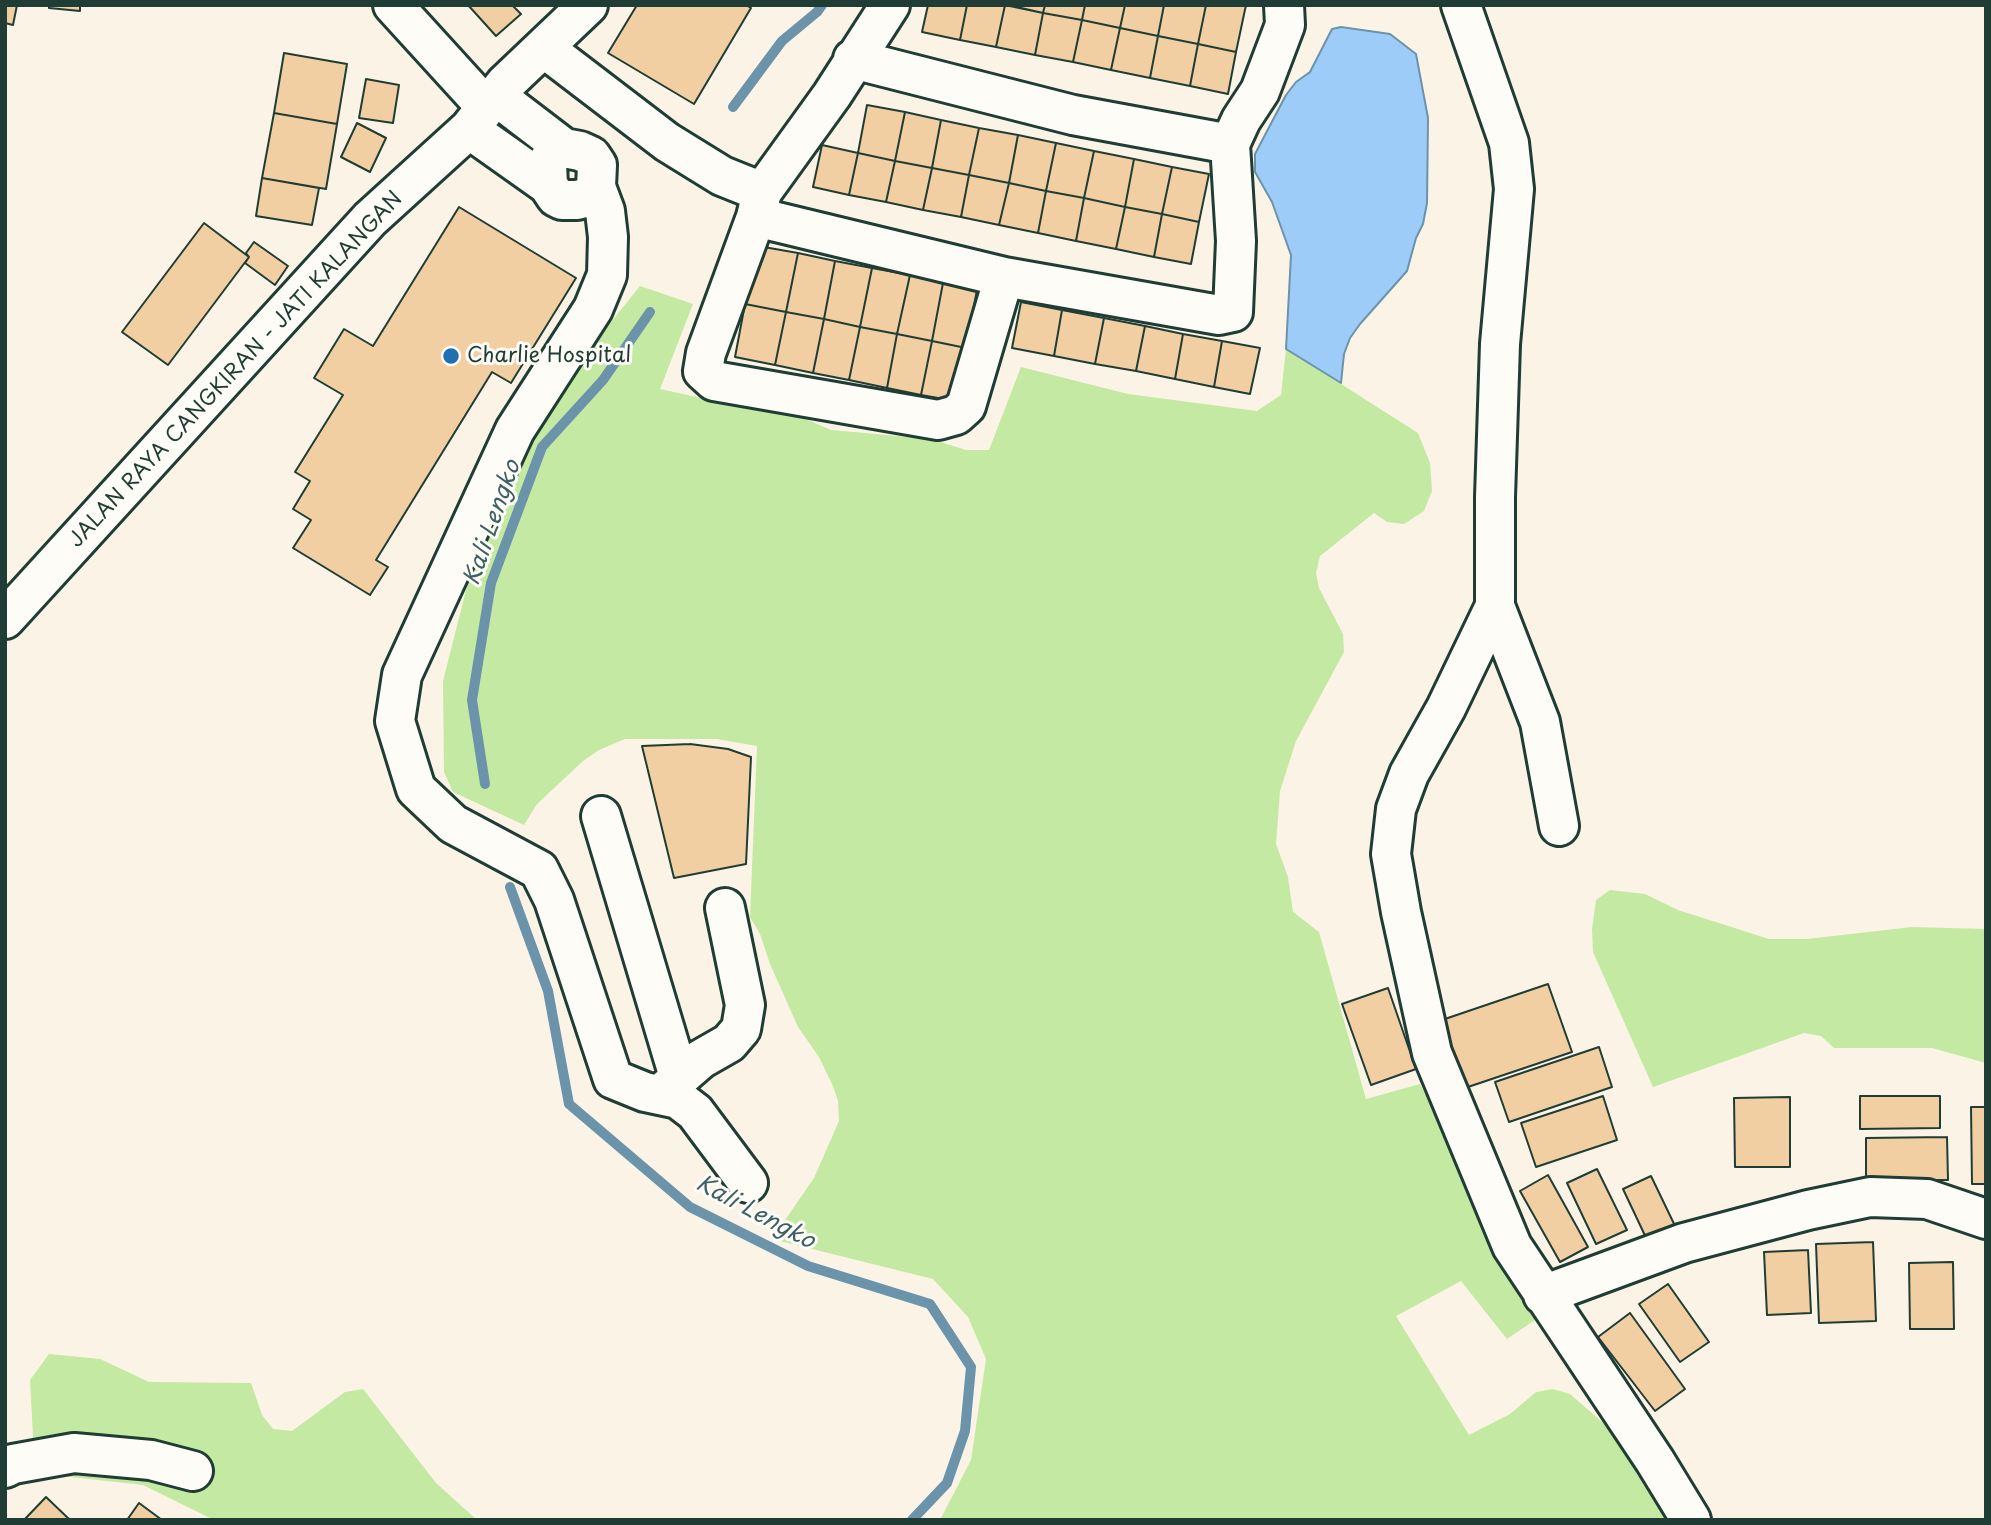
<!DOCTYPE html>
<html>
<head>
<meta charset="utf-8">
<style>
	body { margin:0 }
	#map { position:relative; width:1991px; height:1525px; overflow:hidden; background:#fbf3e6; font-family:"Playpen Sans",sans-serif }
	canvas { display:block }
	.frame { position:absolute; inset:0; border:7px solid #1f3d34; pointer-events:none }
</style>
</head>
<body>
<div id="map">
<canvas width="1991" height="1525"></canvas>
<div class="frame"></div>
</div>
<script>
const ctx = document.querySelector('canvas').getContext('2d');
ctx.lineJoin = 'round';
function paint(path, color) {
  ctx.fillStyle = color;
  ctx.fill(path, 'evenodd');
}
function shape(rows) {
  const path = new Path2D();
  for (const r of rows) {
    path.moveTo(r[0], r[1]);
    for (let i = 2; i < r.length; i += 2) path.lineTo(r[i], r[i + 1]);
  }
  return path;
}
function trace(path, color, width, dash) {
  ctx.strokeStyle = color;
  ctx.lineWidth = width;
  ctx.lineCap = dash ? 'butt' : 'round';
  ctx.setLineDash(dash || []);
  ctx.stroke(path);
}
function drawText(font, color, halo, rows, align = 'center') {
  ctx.font = font + ' "Playpen Sans",sans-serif';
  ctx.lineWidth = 6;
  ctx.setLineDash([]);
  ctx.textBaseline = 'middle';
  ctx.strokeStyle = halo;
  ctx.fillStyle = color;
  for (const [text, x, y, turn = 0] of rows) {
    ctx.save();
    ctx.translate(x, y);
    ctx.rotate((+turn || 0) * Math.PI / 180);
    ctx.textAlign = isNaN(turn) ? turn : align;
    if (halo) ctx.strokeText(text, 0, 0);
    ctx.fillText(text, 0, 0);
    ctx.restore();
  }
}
paint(shape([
	[640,286,693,304,660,389,760,411,799,416,831,430,931,439,966,450,989,450,1021,367,1128,394,1257,411,1281,395,1286,349,1418,433,1430,463,1432,491,1424,511,1404,524,1387,522,1374,513,1320,556,1316,573,1319,588,1343,634,1344,652,1296,741,1280,791,1276,844,1288,877,1293,912,1319,932,1366,1099,1420,1084,1528,1294,1535,1320,1507,1339,1461,1281,1396,1316,1469,1435,1510,1414,1536,1392,1553,1389,1570,1394,1617,1435,1674,1520,940,1520,971,1460,986,1359,968,1317,933,1279,772,1239,814,1178,839,1121,838,1101,833,1086,819,1057,798,1027,770,964,760,934,750,917,757,746,717,739,625,739,599,750,583,761,537,804,524,825,453,792,444,772,443,681,477,547,555,392],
	[1610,890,1645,894,1678,910,1769,939,1807,939,1912,927,1986,929,1986,1063,1932,1048,1834,1048,1821,1036,1804,1033,1653,1087,1593,952,1592,929,1596,900],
	[49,1354,100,1359,149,1382,251,1383,262,1415,273,1429,292,1431,345,1392,363,1389,436,1483,477,1520,214,1520,143,1485,35,1473,30,1380]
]), '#c4e9a2');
const water = shape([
	[1341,27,1390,34,1416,54,1428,118,1427,203,1423,224,1416,238,1407,271,1360,324,1350,338,1344,354,1341,383,1286,349,1291,255,1272,202,1255,172,1255,154,1286,95,1296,82,1310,72,1332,29,1341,27]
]);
paint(water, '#9dccf9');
trace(water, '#6b93aa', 2);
trace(shape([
	[733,107,782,41,817,12,822,5],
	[485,784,472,700,491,583,542,447,603,380,650,312],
	[510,887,548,991,569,1104,690,1207,808,1266,930,1304,971,1367,965,1431,947,1483,912,1520]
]), '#6b93aa', 10);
const building = shape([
	[5,5,17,5,13,25,5,23,5,5],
	[49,5,80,5,80,11,49,8,49,5],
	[468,5,512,5,521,14,496,36,468,5],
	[637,5,746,5,751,8,694,104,608,53,637,5],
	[928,5,967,5,960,40,922,32,928,5],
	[967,5,1005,5,996,47,960,40,967,5],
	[1005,5,1043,13,1035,55,996,47,1005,5],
	[1008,5,1045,5,1043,13,1008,5],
	[1045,5,1085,5,1082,20,1043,13,1045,5],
	[1085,5,1125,5,1120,28,1082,20,1085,5],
	[1125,5,1164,5,1158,36,1120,28,1125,5],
	[1164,5,1206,5,1198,44,1158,36,1164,5],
	[1206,5,1246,5,1236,52,1198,44,1206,5],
	[1043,13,1082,20,1073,62,1035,55,1043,13],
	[1082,20,1120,28,1111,70,1073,62,1082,20],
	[1120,28,1158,36,1150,78,1111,70,1120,28],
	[1158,36,1198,44,1190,86,1150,78,1158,36],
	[1198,44,1236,52,1228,94,1190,86,1198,44],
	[284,53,347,64,337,124,274,113,284,53],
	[366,79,399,85,393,123,359,118,366,79],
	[867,105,905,112,895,161,858,153,867,105],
	[905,112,941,120,932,168,895,161,905,112],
	[274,113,337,124,326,189,262,178,274,113],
	[941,120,979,128,969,175,932,168,941,120],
	[357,123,386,138,370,172,341,157,357,123],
	[979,128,1018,135,1009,183,969,175,979,128],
	[1018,135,1056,143,1046,191,1009,183,1018,135],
	[1056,143,1094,151,1084,198,1046,191,1056,143],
	[822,145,858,153,849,195,813,187,822,145],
	[1094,151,1134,159,1125,207,1084,198,1094,151],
	[858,153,895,161,886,202,849,195,858,153],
	[1134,159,1172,167,1162,214,1125,207,1134,159],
	[895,161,932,168,923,210,886,202,895,161],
	[1172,167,1209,174,1199,222,1162,214,1172,167],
	[932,168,969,175,961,217,923,210,932,168],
	[969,175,1009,183,999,225,961,217,969,175],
	[262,178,319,188,312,225,256,216,262,178],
	[1009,183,1046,191,1038,233,999,225,1009,183],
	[1046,191,1084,198,1076,241,1038,233,1046,191],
	[1084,198,1125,207,1116,249,1076,241,1084,198],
	[459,207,576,278,511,383,492,372,376,560,388,567,370,595,293,548,311,520,293,509,310,481,295,472,343,395,314,378,344,329,373,346,459,207],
	[1125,207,1162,214,1154,257,1116,249,1125,207],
	[1162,214,1199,222,1191,264,1154,257,1162,214],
	[204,223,249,257,168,365,122,332,204,223],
	[254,242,288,266,275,285,245,263,249,257,246,253,254,242],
	[758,246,798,253,786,312,745,304,758,246],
	[798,253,835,261,824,319,786,312,798,253],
	[835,261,872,268,860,327,824,319,835,261],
	[872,268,910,275,897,334,860,327,872,268],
	[910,275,943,283,932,341,897,334,910,275],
	[943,283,977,290,966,348,932,341,943,283],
	[1021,302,1062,310,1054,356,1012,348,1021,302],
	[745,304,786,312,775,365,735,357,745,304],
	[1062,310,1104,318,1095,364,1054,356,1062,310],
	[786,312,824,319,813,373,775,365,786,312],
	[1104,318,1145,326,1136,371,1095,364,1104,318],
	[824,319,860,327,849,380,813,373,824,319],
	[1145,326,1183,334,1175,379,1136,371,1145,326],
	[860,327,897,334,887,388,849,380,860,327],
	[897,334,932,341,921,395,887,388,897,334],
	[1183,334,1222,341,1214,387,1175,379,1183,334],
	[932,341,966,348,955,401,921,395,932,341],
	[1222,341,1260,348,1250,394,1214,387,1222,341],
	[690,744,728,749,751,757,746,864,674,878,642,746,690,744],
	[1548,984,1572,1052,1462,1089,1439,1021,1548,984],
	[1388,988,1416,1069,1371,1085,1342,1004,1388,988],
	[1599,1047,1612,1087,1509,1122,1495,1082,1599,1047],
	[1603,1096,1617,1140,1536,1167,1521,1123,1603,1096],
	[1860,1096,1940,1096,1940,1128,1860,1129,1860,1096],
	[1790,1097,1790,1167,1735,1167,1734,1098,1790,1097],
	[1971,1107,1986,1107,1986,1184,1972,1184,1971,1107],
	[1947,1137,1948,1180,1866,1180,1866,1138,1947,1137],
	[1597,1169,1627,1230,1596,1244,1567,1183,1597,1169],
	[1548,1175,1588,1247,1560,1262,1520,1191,1548,1175],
	[1651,1176,1677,1230,1649,1244,1623,1189,1651,1176],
	[1873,1242,1876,1321,1819,1323,1816,1244,1873,1242],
	[1808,1250,1811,1313,1767,1315,1764,1252,1808,1250],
	[1953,1262,1954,1329,1910,1329,1909,1263,1953,1262],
	[1668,1284,1709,1342,1680,1362,1639,1304,1668,1284],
	[1630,1313,1685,1389,1655,1411,1598,1337,1630,1313],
	[46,1497,70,1520,24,1520,46,1497],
	[139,1503,162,1520,127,1520,139,1503]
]);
paint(building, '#f2cfa3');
trace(building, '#1f3d34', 2);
const minor = shape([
	[393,5,486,107],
	[890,5,832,95,762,192,756,217,706,353,703,371,714,381,938,420,956,415,966,406,1004,277],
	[1461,5,1509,143,1514,189,1500,344,1495,497,1495,606,1446,708,1409,774,1396,809,1391,854,1401,912,1432,1053,1512,1246,1655,1461,1691,1520],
	[544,48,667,142,722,176,762,192],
	[853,59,1073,115,1230,144],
	[496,96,564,148],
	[469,129,548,185],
	[564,148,580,151,591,156,597,165,596,187,588,197,577,200,562,200,556,197,548,185,547,164,553,153,564,148],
	[596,187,605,211,608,237,607,275,593,309,515,430,402,675,395,721,416,789,453,824,539,870,554,900,613,1079,645,1092,678,1099,695,1112,748,1183],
	[756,217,1004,277,1219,315,1233,312,1236,241,1230,144,1241,120,1260,91,1285,25,1284,5],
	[1495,606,1540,722,1559,826],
	[5,619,370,219,469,129,505,84,588,5],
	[601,816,679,1077],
	[663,1092,701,1059,729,1043,741,1029,745,1005,725,908],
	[1543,1295,1684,1243,1808,1210,1870,1197,1927,1199,1986,1219],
	[5,1468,13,1464,74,1453,151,1460,193,1471]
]);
trace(minor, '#1f3d34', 44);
trace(minor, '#fdfcf7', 38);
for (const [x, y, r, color] of [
	[451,356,9,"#1f6fb2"]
]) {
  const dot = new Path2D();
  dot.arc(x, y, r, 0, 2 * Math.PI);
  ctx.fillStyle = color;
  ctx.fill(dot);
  trace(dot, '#fdfcf7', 2.5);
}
drawText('21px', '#1f3d34', '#fdfcf7', [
	["Charlie Hospital",467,356]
], 'left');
drawText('21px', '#1f3d34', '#fdfcf7', [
	["JALAN RAYA CANGKIRAN - JATI KALANGAN",236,370,-47]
]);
drawText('italic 23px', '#3e6165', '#fdfcf7', [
	["Kali Lengko",493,523,-71],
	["Kali Lengko",755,1213,28]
]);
</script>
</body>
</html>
